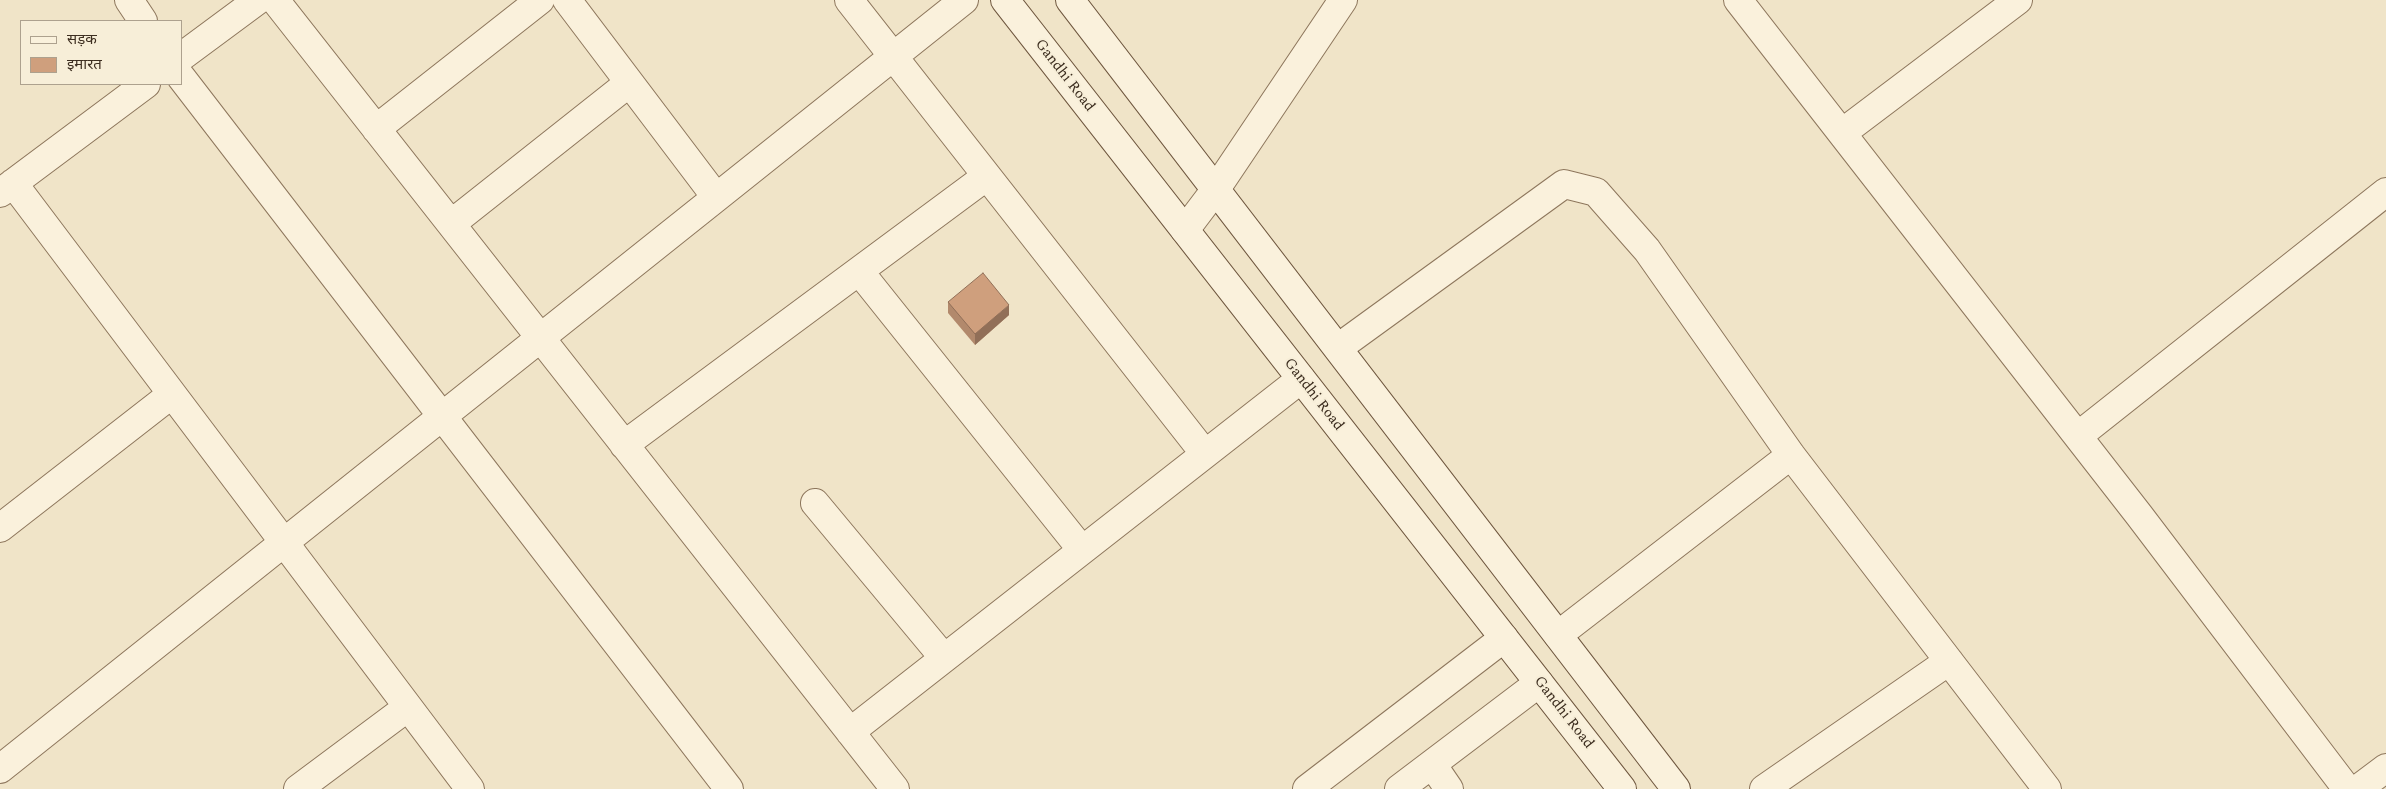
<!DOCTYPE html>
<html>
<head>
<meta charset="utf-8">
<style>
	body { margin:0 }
	#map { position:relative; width:2386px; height:789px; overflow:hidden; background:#f0e4c8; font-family:Spectral,"Noto Sans Devanagari",serif }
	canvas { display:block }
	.legend { position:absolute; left:20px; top:20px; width:162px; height:65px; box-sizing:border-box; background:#f7eed8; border:1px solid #ada18e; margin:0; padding:6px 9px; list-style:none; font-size:15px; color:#3d2e20 }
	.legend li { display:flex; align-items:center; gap:10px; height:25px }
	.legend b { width:25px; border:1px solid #ada18e }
</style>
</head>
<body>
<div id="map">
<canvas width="2386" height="789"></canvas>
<ul class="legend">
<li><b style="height:6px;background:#faf1dc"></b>सड़क</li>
<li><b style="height:14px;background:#cf9f7d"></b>इमारत</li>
</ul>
</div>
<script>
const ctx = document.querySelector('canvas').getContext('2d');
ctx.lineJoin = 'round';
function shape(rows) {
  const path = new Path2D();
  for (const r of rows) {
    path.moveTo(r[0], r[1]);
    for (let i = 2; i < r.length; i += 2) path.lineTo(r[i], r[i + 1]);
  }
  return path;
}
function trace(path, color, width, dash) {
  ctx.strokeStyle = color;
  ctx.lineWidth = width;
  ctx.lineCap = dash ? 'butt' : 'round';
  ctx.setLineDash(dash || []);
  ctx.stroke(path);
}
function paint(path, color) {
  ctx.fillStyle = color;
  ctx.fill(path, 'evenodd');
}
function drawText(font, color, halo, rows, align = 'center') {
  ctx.font = font + ' Spectral,serif';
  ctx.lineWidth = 4;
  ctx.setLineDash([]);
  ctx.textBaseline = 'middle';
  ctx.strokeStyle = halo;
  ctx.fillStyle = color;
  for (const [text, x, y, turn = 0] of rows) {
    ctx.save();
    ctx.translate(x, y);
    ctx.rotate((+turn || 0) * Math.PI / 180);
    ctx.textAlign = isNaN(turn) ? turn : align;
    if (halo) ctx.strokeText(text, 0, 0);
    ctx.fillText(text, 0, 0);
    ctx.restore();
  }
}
const minor = shape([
	[129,0,143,21],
	[275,0,895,789],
	[567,0,716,197],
	[849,0,1205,454],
	[1738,0,2139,515,2347,789],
	[181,57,258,0],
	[181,77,729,789],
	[376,129,540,0],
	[1842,133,2018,0],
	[13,183,470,789],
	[0,193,146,84],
	[451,224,629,83],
	[1185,230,1216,189,1343,0],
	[859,271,1082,550],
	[1338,348,1564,184,1596,192,1647,250,1791,455,2047,789],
	[2078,436,2386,192],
	[624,445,987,176],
	[815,503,944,658],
	[0,528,172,394],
	[1558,635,1791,455],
	[850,732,1301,379],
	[1432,764,1449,789],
	[0,769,964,0],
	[298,789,408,707],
	[1307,789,1504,638],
	[1399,789,1539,683],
	[1764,789,1949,661],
	[2358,789,2386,768]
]);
const secondary = shape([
	[1005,0,1622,789],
	[1070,0,1676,789]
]);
trace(minor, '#8d765c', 30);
trace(secondary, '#6f573f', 30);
trace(minor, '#faf1dc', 28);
trace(secondary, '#faf1dc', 28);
paint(shape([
	[948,302,1009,315,975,345,948,313]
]), '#b2896c');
paint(shape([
	[1009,305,1009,315,975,345,975,334]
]), '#916f58');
const building = shape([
	[983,273,1009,305,975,334,948,302,983,273]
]);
paint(building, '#cf9f7d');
trace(building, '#916f58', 1);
drawText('15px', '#3d2e20', '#f7eed8', [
	["Gandhi Road",1064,76,52],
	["Gandhi Road",1313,395,52],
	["Gandhi Road",1563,713,52]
]);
</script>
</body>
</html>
